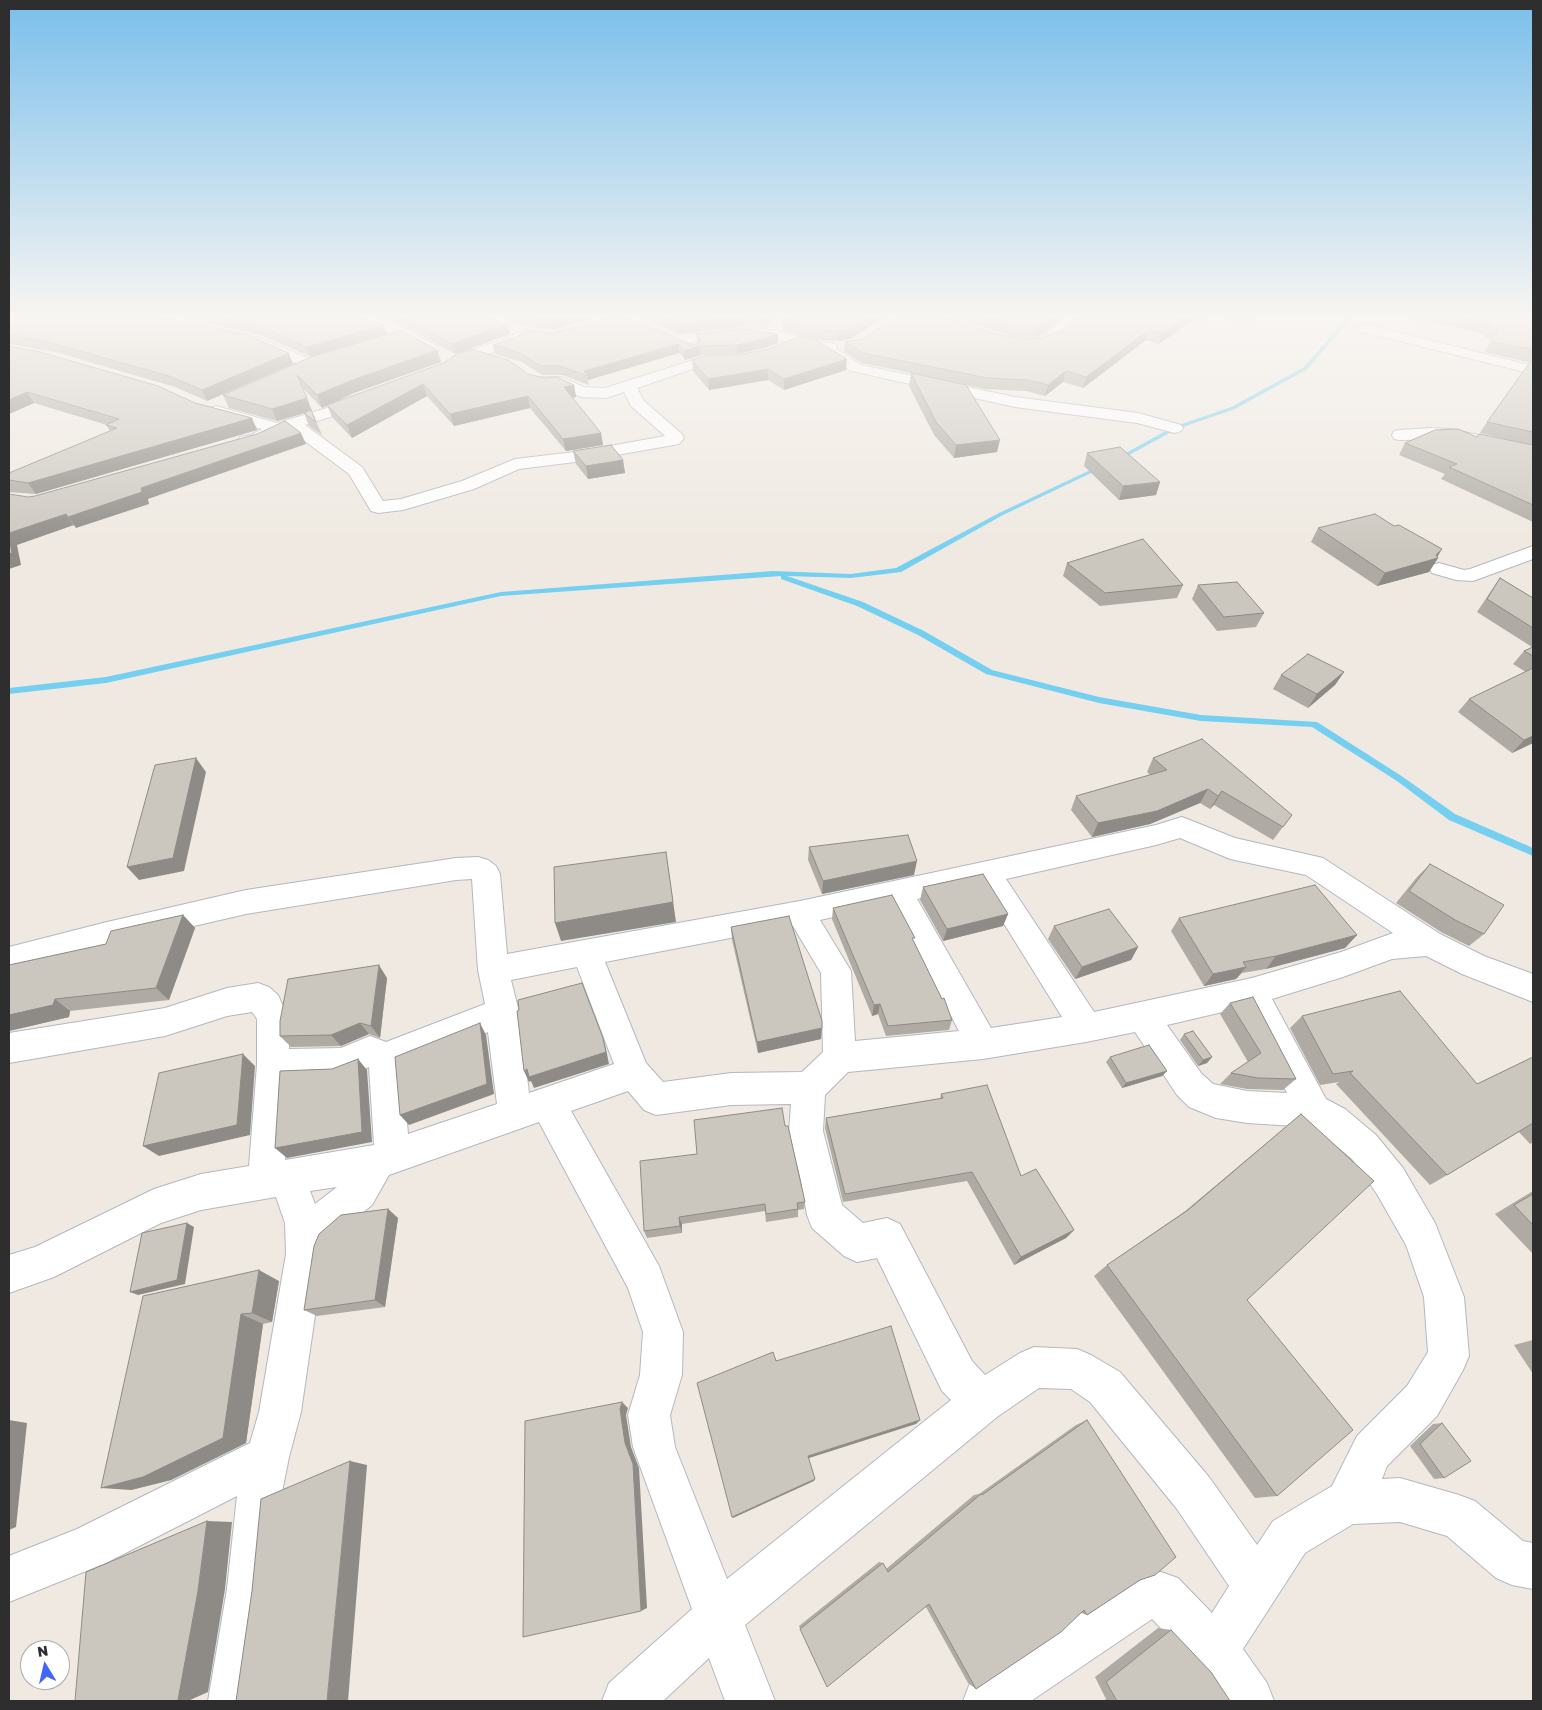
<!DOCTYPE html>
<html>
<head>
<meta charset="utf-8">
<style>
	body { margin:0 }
	#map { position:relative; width:1542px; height:1710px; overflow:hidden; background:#efe9e1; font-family:"Golos Text",sans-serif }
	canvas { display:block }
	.frame { position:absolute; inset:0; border:10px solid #2e2e2e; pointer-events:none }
	.north { position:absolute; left:20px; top:1640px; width:50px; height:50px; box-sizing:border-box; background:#fff; border:1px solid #ababab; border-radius:50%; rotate:351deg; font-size:14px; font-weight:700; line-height:20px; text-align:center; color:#2e2e2e }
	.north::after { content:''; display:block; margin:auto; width:18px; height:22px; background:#4264fb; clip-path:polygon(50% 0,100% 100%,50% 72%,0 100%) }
</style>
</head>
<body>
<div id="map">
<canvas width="1542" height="1710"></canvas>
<div class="frame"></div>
<div class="north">N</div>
</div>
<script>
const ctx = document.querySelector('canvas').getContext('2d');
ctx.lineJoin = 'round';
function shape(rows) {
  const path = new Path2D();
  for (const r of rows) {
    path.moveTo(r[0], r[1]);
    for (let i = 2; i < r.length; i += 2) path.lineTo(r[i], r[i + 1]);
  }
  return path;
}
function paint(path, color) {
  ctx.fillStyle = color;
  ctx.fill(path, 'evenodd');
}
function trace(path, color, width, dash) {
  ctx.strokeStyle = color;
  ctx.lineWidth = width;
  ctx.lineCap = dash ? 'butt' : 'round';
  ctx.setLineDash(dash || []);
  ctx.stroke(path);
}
paint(shape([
	[1349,315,1353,315,1308,369,1235,409,1177,429,1118,461,1113,460,1173,427,1231,407,1304,367,1349,315],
	[1101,465,1106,466,1003,515,901,572,851,578,787,576,863,602,924,631,992,670,1099,697,1201,715,1317,722,1403,777,1455,814,1533,848,1533,856,1449,820,1397,781,1312,727,1201,721,1099,703,986,674,918,635,857,606,781,579,781,576,501,596,106,683,9,694,9,688,106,677,501,592,773,571,851,574,896,568,999,513,1101,465]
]), '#75cff0');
const street = shape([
	[344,315,364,315,383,320,411,332,437,346,439,349,437,352,427,352,401,338,373,326,346,318,344,315],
	[774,315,791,315,796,319,789,323,776,318,774,315],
	[1067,315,1081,315,1057,340,1039,346,1023,347,1018,346,1016,343,1018,340,1037,338,1047,334,1067,315],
	[1364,324,1533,366,1533,374,1359,331,1357,328,1364,324],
	[746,328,771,330,835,344,837,347,836,349,861,365,1015,397,1138,413,1181,425,1183,428,1181,431,1175,433,1137,423,1015,407,856,372,851,371,815,348,771,338,746,336,677,344,670,340,677,336,746,328],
	[526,329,533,333,517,344,459,364,452,370,447,371,442,370,440,367,449,358,507,338,526,329],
	[257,337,315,361,317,364,315,367,310,368,305,367,252,344,250,341,252,338,257,337],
	[706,356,730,357,735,358,737,361,735,364,730,365,707,364,637,388,644,401,682,434,684,438,679,444,583,461,519,469,474,489,403,510,378,513,371,511,349,474,290,430,282,432,262,443,246,446,240,445,238,441,240,437,251,435,262,429,210,414,208,411,210,408,216,406,277,423,324,409,360,394,370,394,373,397,370,400,336,415,305,425,362,467,383,501,401,499,462,481,515,459,583,451,665,436,631,406,624,392,606,398,581,397,559,387,539,387,534,385,531,382,534,379,539,377,561,377,584,387,605,388,706,356],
	[1431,428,1451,429,1533,447,1533,457,1451,439,1400,440,1394,439,1392,435,1394,431,1400,430,1431,428],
	[1533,546,1533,559,1473,581,1456,580,1432,573,1429,569,1432,565,1439,563,1464,570,1470,569,1533,546],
	[1182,817,1235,838,1323,858,1440,934,1484,956,1533,974,1533,1002,1462,974,1426,956,1392,959,1343,977,1272,999,1326,1099,1345,1109,1376,1135,1403,1168,1435,1223,1464,1297,1469,1356,1463,1370,1437,1416,1387,1466,1382,1479,1400,1478,1459,1495,1475,1501,1523,1541,1533,1543,1533,1589,1512,1585,1496,1578,1447,1536,1400,1522,1353,1524,1305,1553,1243,1649,1267,1683,1274,1701,1220,1701,1198,1667,1152,1619,1031,1701,963,1701,970,1683,1127,1580,1144,1574,1161,1572,1178,1578,1212,1613,1229,1586,1177,1509,1090,1402,1071,1389,1039,1388,997,1417,745,1625,775,1701,725,1701,709,1658,663,1701,602,1701,609,1683,692,1609,633,1447,628,1415,640,1375,643,1332,628,1288,539,1122,389,1175,372,1205,329,1241,324,1253,301,1412,289,1457,281,1497,273,1589,258,1701,208,1701,227,1589,237,1496,106,1563,9,1602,9,1556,77,1529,250,1443,259,1412,286,1254,285,1223,276,1197,201,1210,161,1223,54,1277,9,1293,9,1255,35,1247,154,1189,201,1174,249,1166,257,1065,257,1019,252,1012,227,1016,165,1036,9,1063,9,1033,165,1008,227,988,258,983,269,987,278,995,289,1019,289,1049,341,1048,370,1036,386,1042,485,1004,478,970,472,879,456,880,246,914,107,946,9,973,9,947,107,922,246,890,456,858,478,857,488,860,496,866,500,874,507,954,800,901,1156,825,1182,817],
	[1180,838,1230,859,1306,875,1393,933,1341,952,1252,978,1094,1012,1006,879,1156,845,1180,838],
	[980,885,1062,1017,991,1028,917,899,980,885],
	[891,904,959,1031,855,1041,851,971,820,920,891,904],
	[793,926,821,973,823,1052,802,1072,731,1073,663,1082,646,1063,605,962,793,926],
	[577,967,614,1064,529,1093,519,1012,511,980,577,967],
	[1244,1007,1287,1093,1247,1091,1213,1084,1201,1073,1167,1025,1244,1007],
	[488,1032,497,1104,408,1134,402,1067,488,1032],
	[1135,1032,1177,1095,1189,1107,1216,1118,1247,1123,1310,1127,1321,1133,1352,1159,1377,1194,1406,1245,1424,1297,1428,1352,1407,1386,1357,1436,1332,1486,1273,1521,1257,1545,1209,1477,1120,1372,1091,1355,1077,1349,1034,1347,1020,1353,985,1375,972,1361,900,1224,887,1218,863,1223,842,1205,823,1131,825,1095,848,1072,983,1059,1086,1042,1135,1032],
	[369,1067,374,1145,285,1160,289,1080,342,1078,369,1067],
	[628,1091,644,1110,656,1115,731,1105,791,1104,789,1131,801,1181,807,1215,812,1228,844,1256,857,1262,877,1258,942,1391,951,1400,727,1579,675,1447,670,1415,682,1375,683,1332,659,1266,571,1111,628,1091],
	[337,1187,315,1204,310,1191,337,1187]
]);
trace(street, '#b4b7c1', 2);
paint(street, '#fff');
paint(shape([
	[9,315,166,318,293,364,207,401,175,387,55,352,9,344],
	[177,315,356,315,384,325,387,335,437,350,441,362,354,393,329,405,446,362,528,374,574,385,576,397,572,398,601,433,603,445,566,451,530,408,454,426,427,396,352,438,332,417,327,405,322,408,302,387,322,435,309,426,304,413,277,421,229,408,223,395,311,357,260,335,181,318],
	[370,315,482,315,510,334,455,354,412,330,384,318],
	[493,315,602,315,591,319,553,330,528,327],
	[635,315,783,315,773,319,766,328,746,326,678,334],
	[888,315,850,339,838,341,821,340,783,331,783,321],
	[941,315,1065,315,1046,332,1037,336,1016,337],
	[1077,315,1255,315,1248,323,1210,315,1205,322,1193,320,1159,344,1146,340,1083,388,1063,382,1045,396,1026,391,985,389,918,375,997,452,954,458,934,435,909,386,911,373,862,363,844,352,845,342,862,339,996,334,1018,338,1041,338,1061,331],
	[1393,315,1533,315,1533,522,1441,479,1445,474,1399,455,1405,443,1477,437,1509,440,1480,433,1487,422,1531,363,1485,352,1492,339,1483,337,1485,334],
	[601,320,692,345,697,344,696,334,778,343,764,348,737,354,710,355,846,370,784,390,768,380,709,390,693,371,692,360,706,355,701,355,685,360,679,353,588,380,589,385,562,375,542,375,522,362,495,354,493,345,552,333],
	[9,346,195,403,252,418,257,430,36,494,9,492,9,473,110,431,106,425,107,425,34,403,9,414],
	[573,451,623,460,625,473,588,479,576,464],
	[1087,453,1160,482,1156,495,1119,500,1084,466],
	[1394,526,1437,557,1438,558,1429,572,1377,586,1311,542,1318,528],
	[1067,563,1183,585,1177,598,1100,606,1063,576],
	[1500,578,1533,598,1533,743,1512,753,1458,712,1469,699,1526,672,1513,664,1524,651,1532,647,1477,612,1491,591],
	[1198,585,1264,613,1256,627,1217,631,1192,599],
	[1344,672,1335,685,1308,708,1273,689,1281,675],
	[1153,758,1292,815,1273,840,1214,805,1210,809,1200,803,1150,824,1092,837,1071,810,1076,796,1150,775,1147,772],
	[809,847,914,875,822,894,808,860],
	[1430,864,1484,934,1469,946,1441,932,1396,903,1417,877],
	[923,887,1008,914,1003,926,943,941,920,900],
	[833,908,914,942,952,1020,949,1030,886,1036,878,1014,872,1016,832,919],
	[183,915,195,928,169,1000,70,1011,69,1017,9,1031,9,965,106,944],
	[1179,918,1357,935,1345,948,1266,969,1242,973,1236,979,1204,986,1171,931],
	[1054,926,1138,947,1131,960,1075,979,1048,939],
	[731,927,821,1039,758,1053,732,940],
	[387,978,380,1038,369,1034,341,1046,291,1047,280,1036],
	[1230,1003,1296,1079,1283,1090,1247,1089,1220,1084,1231,1073,1248,1062,1220,1014],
	[1302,1016,1477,1084,1533,1057,1533,1142,1530,1144,1519,1132,1447,1175,1430,1185,1336,1084,1339,1082,1320,1085,1290,1028],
	[1184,1034,1212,1057,1207,1063,1198,1066,1180,1040],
	[1110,1057,1167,1071,1162,1076,1122,1088,1106,1062],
	[941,1094,1021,1176,1074,1230,1066,1238,1014,1265,967,1181,843,1202,825,1128,826,1118,940,1099],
	[1301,1114,1247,1300,1277,1496,1255,1498,1094,1276,1107,1265,1184,1212],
	[785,1126,805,1202,804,1209,798,1210,798,1217,766,1222,765,1211,682,1224,682,1233,647,1238,644,1231,697,1154],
	[1533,1191,1533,1254,1495,1214],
	[388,1209,398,1218,385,1307,317,1316,304,1310],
	[279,1281,272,1322,263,1324,246,1443,171,1480,131,1490,143,1296],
	[1533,1340,1533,1374,1514,1345],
	[1087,1420,1140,1580,1087,1615,1081,1613,976,1689,968,1683,926,1607,800,1629,799,1626,879,1562,883,1563,886,1569,974,1495,979,1494,1076,1425],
	[1442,1423,1444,1478,1434,1479,1410,1446,1433,1424],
	[1158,1628,1171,1630,1230,1701,1104,1701,1106,1699,1095,1677]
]), '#afaba4');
paint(shape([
	[570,315,602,315,591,319,553,330,551,320],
	[769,315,783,315,773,319,766,328,766,318],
	[874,315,891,315,888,315,850,339,838,341,838,331],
	[1056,315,1065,315,1046,332,1037,336,1039,326],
	[1190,315,1195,315,1193,320,1159,344,1162,333],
	[1208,315,1210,315,1205,322],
	[1251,315,1255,315,1248,323],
	[746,316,746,326,678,334,678,324],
	[507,324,510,334,455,354,452,344],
	[384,325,387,335,311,357,307,347],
	[1149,330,1146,340,1083,388,1086,377],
	[778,334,778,343,764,348,737,354,737,345],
	[678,344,679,353,588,380,588,376,584,371],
	[700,346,701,355,685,360,684,351],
	[437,350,441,362,354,393,322,408,317,395,350,381],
	[289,353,293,364,207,401,202,390],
	[847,359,846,370,784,390,784,379],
	[768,369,768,380,709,390,708,379],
	[1066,371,1063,382,1045,396,1048,385],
	[423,384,427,396,352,438,347,425],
	[574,385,576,397,566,399,564,387],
	[27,392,34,403,9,414,9,400],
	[528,396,530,408,454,426,450,414],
	[307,398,312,411,277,421,272,409],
	[252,418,257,430,36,494,28,483],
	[301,433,306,444,148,499,149,504,76,528,68,517,141,488],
	[601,433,603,445,566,451,563,439],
	[1000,440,997,452,954,458,956,445],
	[623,460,625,473,588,479,586,466],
	[1160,482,1156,495,1119,500,1123,486],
	[66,514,74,525,17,545,21,565,9,569,9,533],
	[1442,549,1436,559,1438,558,1429,572,1377,586,1385,573,1436,555],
	[1344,672,1335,685,1308,708,1317,694],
	[1533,736,1533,743,1512,753,1524,740],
	[196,758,206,772,184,871,139,880,127,867],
	[1208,789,1200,803,1150,824,1092,837,1098,823],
	[1222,791,1214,805,1210,809,1218,796],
	[666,852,676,922,561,941,555,923],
	[917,861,914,875,822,894,823,881],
	[1008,914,1003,926,943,941,947,929],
	[183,915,195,928,169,1000,156,988],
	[1357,935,1345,948,1266,969,1276,956],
	[1138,947,1131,960,1075,979,1082,967],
	[379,965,387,978,380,1038,371,1026],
	[1246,967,1236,979,1204,986,1213,974],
	[55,999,70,1011,69,1017,9,1031,9,1015],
	[880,1004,878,1014,872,1016,874,1005],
	[360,1023,369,1034,341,1046,331,1035],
	[480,1023,486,1035,494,1094,409,1125,400,1115],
	[822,1028,821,1039,758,1053,757,1042],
	[603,1038,606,1049,609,1064,534,1088,531,1081,529,1082,524,1071],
	[243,1054,255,1066,250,1135,159,1156,143,1146],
	[1212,1057,1207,1063,1198,1066,1203,1060],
	[358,1059,367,1070,372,1142,287,1158,275,1148],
	[1167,1071,1162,1076,1122,1088,1126,1083],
	[388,1209,398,1218,385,1307,375,1300],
	[679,1217,682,1224,682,1233,680,1226],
	[187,1223,194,1227,185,1284,138,1295,130,1292],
	[1074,1230,1066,1238,1014,1265,1021,1257],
	[259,1270,279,1281,272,1322,252,1313],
	[241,1314,263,1324,246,1443,171,1480,131,1490,101,1488],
	[622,1402,628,1408,626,1415,631,1447,639,1468,647,1608,641,1611,620,1409],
	[9,1420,27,1423,16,1527,9,1530],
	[920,1420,916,1424,806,1459,808,1456],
	[350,1461,367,1465,348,1701,327,1701],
	[815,1479,814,1481,733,1518,732,1517],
	[207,1521,232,1522,225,1589,208,1692,188,1701,175,1701]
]), '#8e8b86');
const building = shape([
	[9,315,162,315,166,318,246,334,289,353,202,390,169,376,48,342,9,334,9,315],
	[207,315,356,315,384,325,307,347,256,325,207,315],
	[396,315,482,315,507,324,452,344,409,320,396,315],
	[520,315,570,315,551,320,526,317,520,315],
	[611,315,624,315,692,345,698,344,701,340,696,334,746,329,778,334,764,339,737,345,700,346,684,351,678,344,584,371,588,376,560,366,540,366,520,353,493,345,516,337,527,330,552,333,601,320,611,315],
	[657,315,769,315,766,318,746,316,678,324,657,315],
	[794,315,874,315,851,329,838,331,822,330,783,321,794,315],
	[901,315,937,315,996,334,1018,338,1041,338,1061,331,1077,315,1190,315,1162,333,1149,330,1086,377,1066,371,1048,385,1028,380,987,378,863,353,845,342,862,339,901,315],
	[977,315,1056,315,1048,322,1039,326,1018,327,977,315],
	[1448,315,1533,315,1533,350,1491,341,1498,329,1490,327,1491,324,1448,315],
	[401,330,437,350,350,381,317,395,297,375,307,398,272,409,223,395,311,357,401,330],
	[800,336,816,340,847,359,784,379,768,369,708,379,692,360,707,355,737,355,769,349,800,336],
	[9,346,40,352,158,386,195,403,252,418,28,483,9,480,9,473,117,428,106,425,119,419,27,392,9,400,9,346],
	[472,349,508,360,528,374,544,378,557,377,574,385,564,387,601,433,563,439,528,396,450,414,423,384,347,425,327,405,446,362,457,354,472,349],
	[1530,362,1533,363,1533,432,1487,422,1530,362],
	[911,373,966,385,1000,440,956,445,936,422,911,373],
	[311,410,316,422,304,413,311,410],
	[285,421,301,433,141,488,142,492,68,517,66,514,9,533,9,494,28,497,35,496,257,434,285,421],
	[1458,429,1477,437,1479,434,1533,445,1533,505,1449,467,1457,464,1405,443,1435,430,1458,429],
	[611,445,623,460,586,466,573,451,611,445],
	[1120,447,1160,482,1123,486,1087,453,1120,447],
	[1375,514,1394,526,1399,525,1442,549,1436,555,1438,558,1385,573,1318,528,1375,514],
	[9,537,12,553,9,554,9,537],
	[1143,539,1183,585,1105,593,1067,563,1143,539],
	[1500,578,1533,598,1533,628,1487,599,1500,578],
	[1237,582,1264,613,1224,617,1198,585,1237,582],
	[1533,647,1533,656,1524,651,1533,647],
	[1308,654,1344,672,1317,694,1281,675,1308,654],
	[1533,668,1533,736,1524,740,1469,699,1533,668],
	[1202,739,1292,815,1283,827,1222,791,1218,796,1208,789,1157,811,1098,823,1076,796,1167,770,1153,758,1202,739],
	[196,758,173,858,127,867,155,765,196,758],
	[908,835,917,861,823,881,809,847,908,835],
	[666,852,673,902,555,923,554,867,666,852],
	[1430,864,1504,905,1484,934,1455,920,1409,891,1430,864],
	[983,874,1008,914,947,929,923,887,983,874],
	[1315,885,1357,935,1276,956,1243,962,1246,967,1213,974,1179,918,1315,885],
	[892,895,915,938,912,938,942,999,944,998,952,1020,888,1026,880,1004,874,1005,833,908,892,895],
	[1109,909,1138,947,1082,967,1054,926,1109,909],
	[183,915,156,988,55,999,53,1005,9,1015,9,965,106,944,111,931,183,915],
	[789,916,822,1021,822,1028,757,1042,731,927,789,916],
	[379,965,371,1026,360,1023,331,1035,280,1036,280,1021,288,979,379,965],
	[582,983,603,1038,606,1052,529,1077,527,1069,524,1071,517,1011,519,1010,518,1000,582,983],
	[1400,991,1477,1084,1533,1057,1533,1123,1447,1175,1350,1073,1353,1071,1333,1074,1302,1016,1400,991],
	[1253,997,1296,1079,1258,1078,1231,1073,1261,1053,1230,1003,1253,997],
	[480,1023,487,1084,400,1115,395,1057,480,1023],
	[1193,1031,1212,1057,1203,1060,1184,1034,1193,1031],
	[1149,1045,1167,1071,1126,1083,1110,1057,1149,1045],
	[243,1054,237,1125,143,1146,159,1073,243,1054],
	[358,1059,362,1132,275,1148,280,1071,332,1069,358,1059],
	[987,1085,1021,1176,1036,1169,1074,1230,1021,1257,972,1172,845,1194,826,1118,943,1098,941,1094,987,1085],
	[782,1108,785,1126,788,1126,805,1202,797,1203,798,1209,766,1214,765,1204,679,1217,680,1226,644,1231,640,1161,697,1154,694,1120,782,1108],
	[1301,1114,1374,1181,1247,1300,1353,1430,1277,1496,1107,1265,1188,1210,1301,1114],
	[1533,1194,1533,1225,1514,1205,1533,1194],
	[388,1209,375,1300,304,1310,314,1246,319,1234,341,1215,388,1209],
	[187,1223,177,1280,130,1292,142,1233,187,1223],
	[259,1270,252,1313,241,1314,223,1438,143,1477,101,1488,143,1296,259,1270],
	[891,1326,920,1420,808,1456,815,1479,732,1517,697,1383,773,1352,776,1361,891,1326],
	[622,1402,620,1409,625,1443,633,1464,641,1611,523,1637,525,1421,622,1402],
	[1087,1420,1176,1557,1155,1575,1140,1580,1087,1615,1084,1610,1061,1632,976,1689,929,1604,827,1687,800,1629,883,1563,888,1572,981,1494,982,1495,1087,1420],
	[1442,1423,1471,1461,1444,1478,1420,1444,1442,1423],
	[350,1461,327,1701,236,1701,252,1591,261,1499,350,1461],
	[207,1521,198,1591,178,1700,175,1701,75,1701,86,1572,207,1521],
	[1171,1630,1211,1672,1230,1701,1117,1701,1106,1682,1171,1630]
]);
paint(building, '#cbc7bf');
trace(building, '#8e8b86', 1);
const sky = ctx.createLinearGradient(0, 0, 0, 554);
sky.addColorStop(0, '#7abfeb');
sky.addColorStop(0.57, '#f8f5f2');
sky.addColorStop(1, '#f8f5f200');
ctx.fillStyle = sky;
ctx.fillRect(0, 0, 1542, 554);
</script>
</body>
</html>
